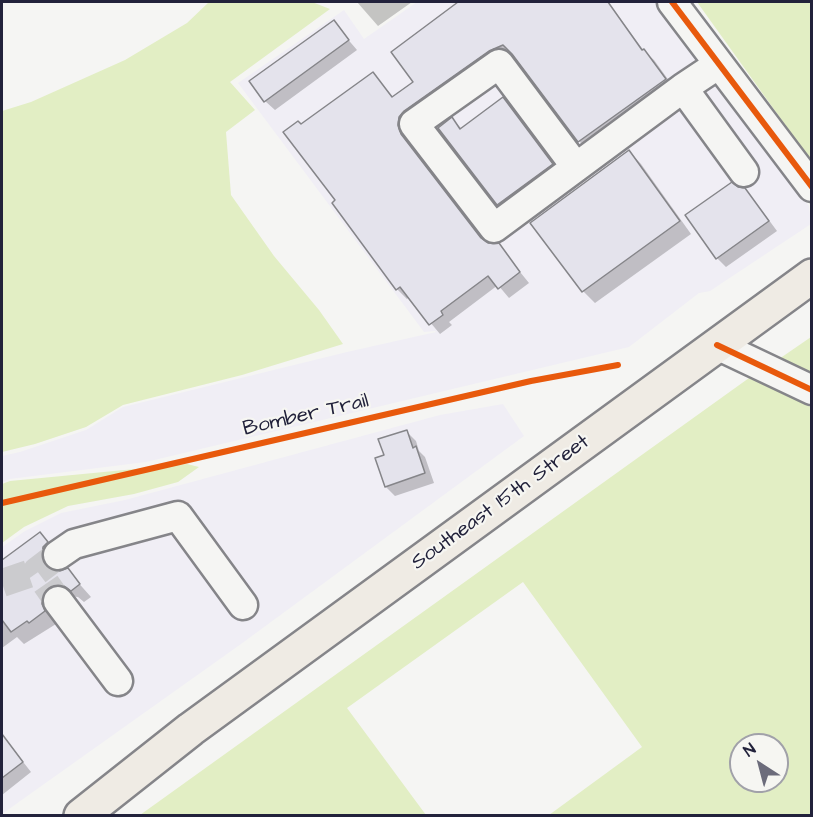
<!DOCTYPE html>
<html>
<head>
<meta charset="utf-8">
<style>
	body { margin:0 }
	#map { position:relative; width:813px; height:817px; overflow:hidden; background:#f5f5f3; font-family:"Architects Daughter",sans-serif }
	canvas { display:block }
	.frame { position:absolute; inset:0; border:3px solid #22223b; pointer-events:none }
	.north { position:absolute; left:729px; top:733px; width:60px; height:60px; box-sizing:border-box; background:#f6f6f2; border:2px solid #a1a1a9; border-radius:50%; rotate:324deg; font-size:16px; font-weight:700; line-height:24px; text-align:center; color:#22223b }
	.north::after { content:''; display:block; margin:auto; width:21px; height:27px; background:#6c6c7b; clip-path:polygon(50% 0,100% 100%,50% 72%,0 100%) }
</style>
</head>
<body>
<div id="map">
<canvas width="813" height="817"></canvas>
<div class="frame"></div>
<div class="north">N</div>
</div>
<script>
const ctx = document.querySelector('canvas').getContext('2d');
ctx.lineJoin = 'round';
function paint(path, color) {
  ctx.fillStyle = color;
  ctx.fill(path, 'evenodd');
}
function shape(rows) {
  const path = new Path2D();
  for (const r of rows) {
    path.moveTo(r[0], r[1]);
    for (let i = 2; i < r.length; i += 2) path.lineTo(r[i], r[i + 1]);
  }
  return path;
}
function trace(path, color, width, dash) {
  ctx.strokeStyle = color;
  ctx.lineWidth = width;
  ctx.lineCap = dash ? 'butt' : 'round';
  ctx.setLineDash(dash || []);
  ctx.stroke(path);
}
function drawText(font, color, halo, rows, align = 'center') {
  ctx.font = font + ' "Architects Daughter",sans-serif';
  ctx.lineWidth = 4.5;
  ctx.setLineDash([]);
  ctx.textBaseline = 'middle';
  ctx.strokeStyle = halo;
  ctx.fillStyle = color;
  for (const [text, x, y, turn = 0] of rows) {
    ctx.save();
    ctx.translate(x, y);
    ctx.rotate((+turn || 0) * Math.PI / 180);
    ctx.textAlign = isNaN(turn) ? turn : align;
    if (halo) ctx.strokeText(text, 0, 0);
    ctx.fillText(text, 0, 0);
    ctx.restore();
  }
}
paint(shape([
	[417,2,656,2,809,206,811,224,710,291,699,293,629,347,146,462,10,479,2,482,2,456,20,452,86,430,123,407,347,352,436,332,435,331,424,332,238,83,344,10,364,39],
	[503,404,524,436,241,644,2,814,2,547,25,531,61,513,125,500,440,415]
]), '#f0eef5');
paint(shape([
	[209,2,312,2,330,9,230,82,255,110,226,132,231,195,274,256,319,310,343,344,242,375,123,405,86,427,35,444,2,452,2,111,31,102,125,60,187,23],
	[697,2,811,2,811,161],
	[811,337,811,374,779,359],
	[749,378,811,407,811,815,549,815,642,747,523,582,347,708,426,815,140,815],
	[741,745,777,745,777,781,741,781],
	[187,464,199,467,178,482,134,494,68,506,24,527,2,543,2,484,10,481]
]), '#e2eec4');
paint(shape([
	[357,2,412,2,378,26],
	[459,2,608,2,644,51,654,60,675,89,589,151,579,141,514,54,500,60,407,136,410,146,485,243,498,245,529,283,509,298,498,285,449,322,452,325,440,334,409,297,407,299,397,289,337,201,301,126,373,74,394,98,415,82,394,52],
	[333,22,357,50,275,110,265,101],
	[503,99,512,108,561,174,508,213,440,128,452,119,462,129],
	[629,151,641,164,691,234,595,303,583,291],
	[744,190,754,200,777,231,726,267,717,258],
	[406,431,416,441,419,451,425,457,434,483,395,496,386,487,385,456],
	[40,534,52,546,55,560,54,572,67,570,91,597,84,602,78,597,68,596,53,617,56,624,24,644,17,637,2,648,2,562],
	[2,735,31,772,2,795]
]), '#0003');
const building = shape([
	[458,2,608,2,642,50,644,49,666,79,578,142,512,54,503,45,489,51,404,111,399,117,398,125,401,134,481,238,488,243,499,243,520,272,498,289,488,276,441,311,443,315,429,325,400,287,396,290,332,203,335,200,283,132,298,121,301,124,373,72,392,97,413,82,391,52,458,2],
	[334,20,349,40,264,102,249,81,334,20],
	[503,97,553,164,497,205,438,128,452,117,460,129,503,97],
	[629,150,680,221,582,292,530,223,629,150],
	[732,182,738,187,745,188,769,221,716,259,685,215,732,182],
	[407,430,413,448,416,446,425,473,385,487,375,458,384,455,378,439,407,430],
	[40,532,48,542,43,547,42,556,45,565,50,570,59,571,68,568,80,584,71,591,64,586,55,585,49,588,43,595,42,604,45,611,29,623,27,621,11,632,2,620,2,560,40,532],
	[2,734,23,762,2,778,2,734]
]);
paint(building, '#e4e3ec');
trace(building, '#858589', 1.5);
trace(shape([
	[58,555,37,571,58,601],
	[2,583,37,571]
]), '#cbcbce', 28, [28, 14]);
const minor = shape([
	[672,2,812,187],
	[719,64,683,88,744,172],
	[576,167,499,64,414,124,494,228,683,88],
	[717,345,812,390],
	[58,555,74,544,178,516,243,605],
	[58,601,118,681]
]);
const major = shape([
	[81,816,191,729,812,276]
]);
trace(minor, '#858589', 33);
trace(major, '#858589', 38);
trace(minor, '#f5f5f3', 28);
trace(major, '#efebe4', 33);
trace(shape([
	[672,2,812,187],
	[717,345,812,390],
	[2,503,531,381,618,365]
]), '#e8590c', 6);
drawText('21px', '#22223b', '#f6f6f2', [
	["Bomber Trail",306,416,-13],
	["Southeast 15th Street",501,503,-36]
]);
</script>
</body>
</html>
